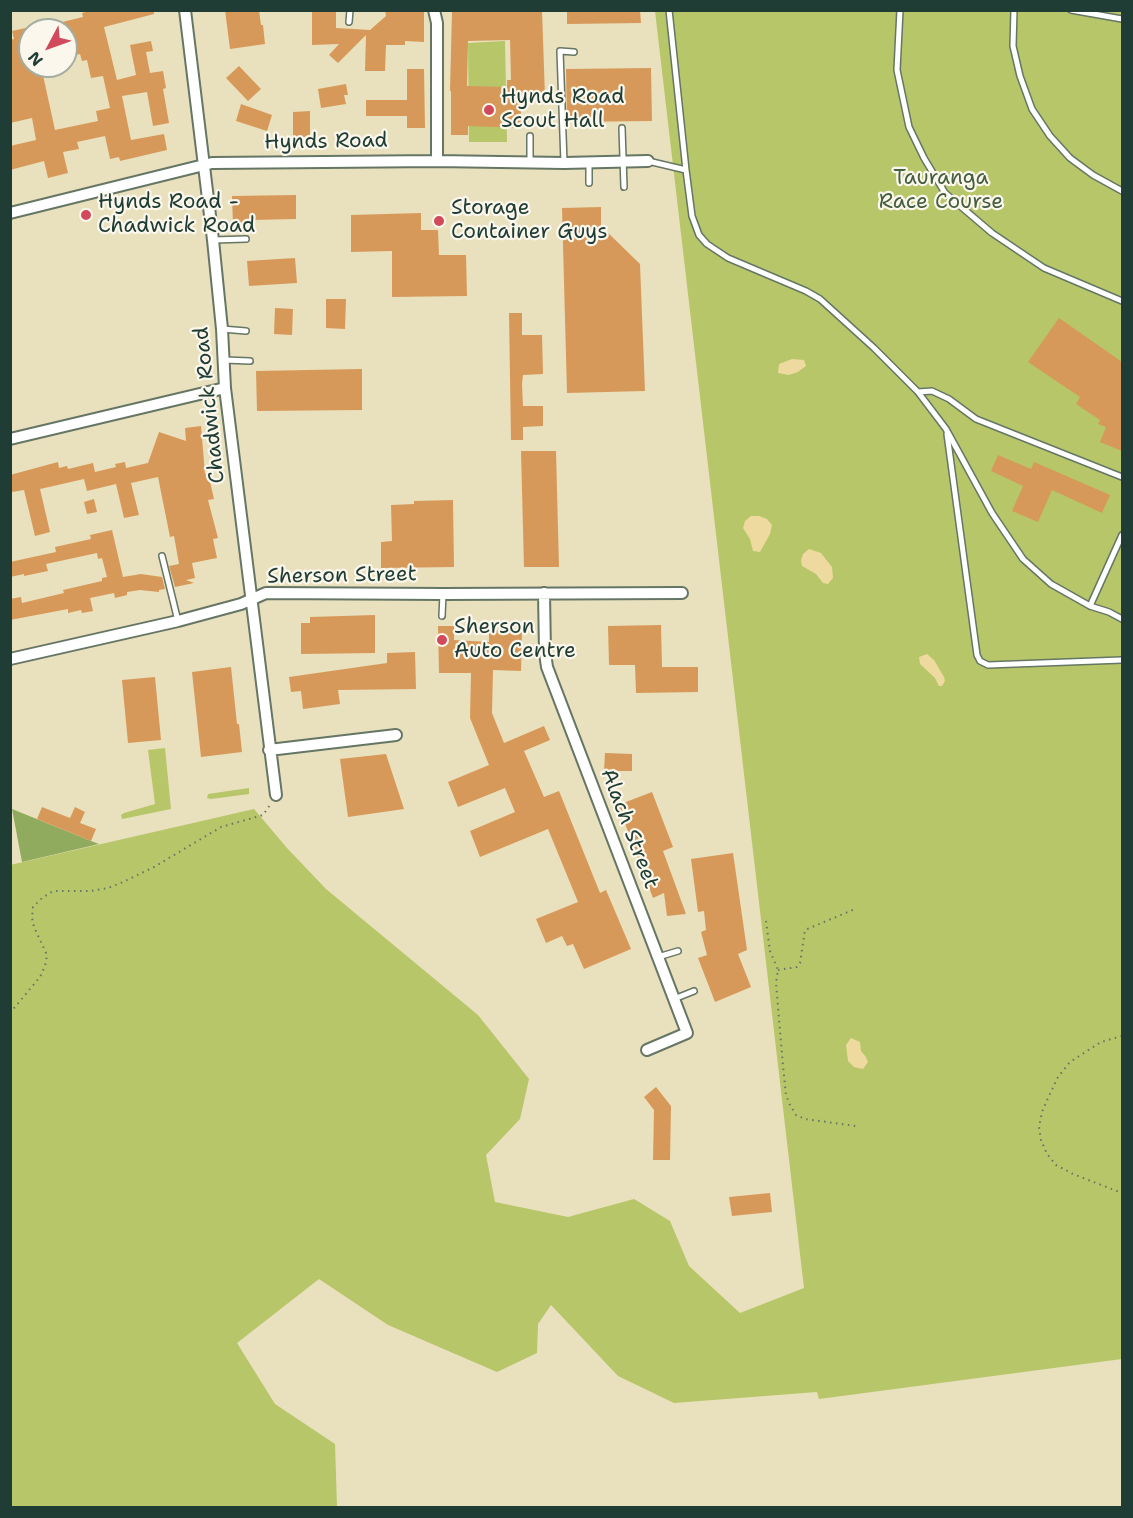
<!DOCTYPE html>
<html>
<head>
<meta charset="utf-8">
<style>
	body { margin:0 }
	#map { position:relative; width:1133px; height:1518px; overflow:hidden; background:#e9e0bd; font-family:"Shantell Sans",sans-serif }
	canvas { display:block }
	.frame { position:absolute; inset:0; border:12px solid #1f3d34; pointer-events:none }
	.north { position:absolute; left:18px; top:18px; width:60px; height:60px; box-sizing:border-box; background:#fbf7ec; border:2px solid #a3ada2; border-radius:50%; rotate:229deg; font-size:16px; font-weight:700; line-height:24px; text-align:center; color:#1f3d34 }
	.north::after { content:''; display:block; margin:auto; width:21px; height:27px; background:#d1495b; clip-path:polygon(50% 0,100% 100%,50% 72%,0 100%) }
</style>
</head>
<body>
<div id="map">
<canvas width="1133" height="1518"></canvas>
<div class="frame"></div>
<div class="north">N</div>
</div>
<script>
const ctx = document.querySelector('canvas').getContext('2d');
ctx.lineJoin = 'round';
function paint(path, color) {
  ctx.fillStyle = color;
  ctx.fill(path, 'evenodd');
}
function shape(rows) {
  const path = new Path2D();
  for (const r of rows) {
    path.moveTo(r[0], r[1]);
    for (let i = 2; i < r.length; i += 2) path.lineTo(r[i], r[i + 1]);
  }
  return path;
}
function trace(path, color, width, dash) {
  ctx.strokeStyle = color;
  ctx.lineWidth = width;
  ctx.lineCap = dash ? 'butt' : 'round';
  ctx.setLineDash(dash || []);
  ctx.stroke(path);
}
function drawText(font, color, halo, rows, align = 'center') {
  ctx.font = font + ' "Shantell Sans",sans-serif';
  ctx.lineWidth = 4.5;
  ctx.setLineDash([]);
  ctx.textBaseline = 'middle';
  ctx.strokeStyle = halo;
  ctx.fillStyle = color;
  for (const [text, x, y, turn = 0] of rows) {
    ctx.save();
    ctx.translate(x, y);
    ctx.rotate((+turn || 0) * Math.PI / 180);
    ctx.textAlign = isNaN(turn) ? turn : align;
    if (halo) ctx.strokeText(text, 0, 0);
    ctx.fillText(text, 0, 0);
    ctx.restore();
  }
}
paint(shape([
	[655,11,1122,11,1122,1359,819,1399,817,1392,674,1403,618,1376,551,1305,538,1324,537,1353,497,1372,388,1325,319,1279,237,1343,275,1404,335,1444,337,1507,11,1507,10,865,254,809,287,848,326,889,478,1015,529,1079,520,1119,486,1155,495,1202,568,1217,634,1199,670,1221,689,1266,740,1313,804,1288],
	[505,41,507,142,469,142,468,43],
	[165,748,171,809,122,819,121,815,124,813,155,804,148,750],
	[249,788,249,794,211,799,207,798,208,794]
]), '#b6c669');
paint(shape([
	[12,809,91,841,99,844,22,862]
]), '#90ab5d');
paint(shape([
	[792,359,804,360,806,366,798,372,789,375,778,373,779,364],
	[751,516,759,516,767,519,772,525,770,534,760,552,753,551,750,539,743,528,745,521],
	[809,549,821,553,832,567,833,578,828,584,823,583,816,574,802,566,801,561,803,554],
	[927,654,934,660,944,677,945,681,942,686,939,686,935,678,920,664,919,657],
	[851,1038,860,1042,861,1051,866,1057,868,1062,863,1069,854,1067,848,1061,846,1045]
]), '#eeda9e');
paint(shape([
	[94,10,154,10,154,14,104,27,117,80,136,75,130,45,151,41,153,51,146,52,150,73,163,71,166,88,163,89,169,123,153,126,147,92,122,96,131,140,164,134,167,150,120,161,119,157,110,159,105,136,77,142,79,149,63,152,68,173,48,178,44,161,10,170,10,146,36,140,32,118,10,123,10,40,14,39,12,31,30,27,30,66,41,66,55,130,98,121,96,111,110,108,103,76,91,78,87,60,82,61,80,54,66,57,66,30,46,30,46,26,83,17,82,13],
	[225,10,259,10,261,25,263,25,265,44,230,49],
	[312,10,336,10,336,28,370,30,386,16,385,10,424,10,424,42,405,41,405,45,386,45,385,71,365,71,366,35,338,63,329,55,339,44,312,45],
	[542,10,545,97,521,97,521,128,468,126,468,135,451,135,451,91,450,91,452,11],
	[510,40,511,80,507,80,507,87,467,86,468,41],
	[567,10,640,10,641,23,567,24],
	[239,66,261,89,248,101,226,78],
	[651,68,652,121,567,122,566,69],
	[407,69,424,69,425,128,407,128,407,116,366,116,366,100,407,100],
	[346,84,348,95,344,95,346,104,321,108,318,89],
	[241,104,272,115,267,131,236,121],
	[310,111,310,137,293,137,293,112],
	[296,195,296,219,252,220,252,225,233,225,232,196],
	[601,207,601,226,640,264,645,391,567,393,562,208],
	[421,213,421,230,438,230,439,255,466,255,467,296,392,297,392,251,351,252,351,215],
	[295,258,297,283,249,286,247,261],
	[326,299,346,299,345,329,326,328],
	[275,308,293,309,292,335,274,334],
	[509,313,522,313,522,335,542,335,543,374,523,375,522,384,523,406,543,406,543,426,523,427,523,440,511,440],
	[1059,318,1122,362,1122,451,1100,442,1106,427,1098,424,1100,420,1076,404,1080,397,1028,362],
	[362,369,362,410,257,411,256,371],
	[201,426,205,474,208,473,214,499,208,500,218,538,213,539,217,558,192,563,195,578,186,580,194,583,175,587,169,566,179,564,174,536,170,537,158,477,131,483,139,515,124,518,116,484,87,491,84,479,40,489,50,532,35,536,24,490,12,492,10,475,58,462,59,468,67,466,68,469,93,463,95,472,116,467,115,464,125,462,126,468,148,463,159,432,186,441,185,428],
	[521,451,556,451,559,567,524,567],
	[998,455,1031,469,1034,462,1110,495,1102,513,1052,490,1038,522,1012,511,1023,486,991,471],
	[94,499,97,512,87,514,84,502],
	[453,500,454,567,381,568,381,542,392,541,391,505,414,504,414,501],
	[112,530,123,577,141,574,162,577,165,589,159,590,159,592,140,590,127,592,127,595,115,598,114,593,90,598,93,611,82,613,81,610,68,613,68,609,10,620,10,599,21,597,22,603,64,593,63,590,102,581,102,578,107,577,102,558,98,559,97,553,46,564,48,571,24,576,24,574,10,577,10,562,56,552,55,547,91,539,90,535],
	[375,615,375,653,301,654,301,623,310,623,310,617],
	[661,625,662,667,698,667,698,692,636,693,635,665,609,665,608,626],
	[438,626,454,626,454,640,489,642,489,630,522,631,521,671,493,670,492,713,504,743,544,726,550,740,524,751,544,797,559,791,600,893,606,890,631,949,584,969,573,944,567,946,562,936,546,943,536,919,578,902,548,829,480,857,470,831,515,812,505,788,458,807,448,782,489,765,470,718,471,673,439,673],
	[415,652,416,689,338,690,340,704,303,709,301,691,291,692,289,677,387,663,387,653],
	[231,667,237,724,239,724,242,752,201,757,192,672],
	[155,677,161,740,128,743,122,680],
	[605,753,632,754,632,771,604,771],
	[386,754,404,809,348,817,340,759],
	[652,792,673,847,663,851,686,914,667,916,664,893,653,898,618,805],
	[42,807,70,818,75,807,85,812,80,823,96,829,91,841,37,819],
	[733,853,747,950,738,954,751,987,715,1002,698,958,707,955,701,932,706,930,704,911,698,912,691,859],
	[656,1087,671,1106,670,1160,653,1160,654,1110,644,1097],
	[770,1193,772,1212,732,1216,729,1197]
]), '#d79959');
const lane = shape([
	[669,10,686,170],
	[900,10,897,70,909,127,924,158,945,193,992,233,1044,268,1122,301],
	[1014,10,1013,46,1020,76,1032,109,1050,136,1070,158,1093,175,1122,191],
	[1071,10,1122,19],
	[349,22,350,10],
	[622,128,624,187],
	[648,161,686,170,692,216,699,235,707,244,728,258,806,291,820,299,874,348,918,392,946,429,992,513,1023,559,1051,584,1090,606,1109,612,1122,619],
	[530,163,530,136],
	[564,163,560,51,574,52],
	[589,183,589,163],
	[213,240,246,239],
	[222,329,246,331],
	[224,360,250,361],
	[918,392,932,391,949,399,976,419,1122,477],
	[947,434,977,655,980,661,988,665,1122,660],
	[162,556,178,621],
	[1090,606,1122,535],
	[442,616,443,594],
	[658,957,678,951],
	[674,999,694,991]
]);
const street = shape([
	[185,10,213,240,222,329,225,388,276,795],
	[434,10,437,23,437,161],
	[10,213,212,163,437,161,564,163,648,161],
	[10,439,225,388],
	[544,593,545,653,547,667,687,1033,647,1050],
	[10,659,178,621,241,604,266,593,443,594,682,593],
	[269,750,396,735]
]);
trace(lane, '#667664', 8);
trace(street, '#667664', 14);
trace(shape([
	[766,921,770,951,778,970,776,983,783,1066,786,1095,790,1105,796,1115,805,1119,856,1126],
	[778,970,797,967,800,963,805,930,855,909],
	[10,1013,40,977,45,966,47,955,34,927,32,918,33,907,42,898,53,891,90,891,108,888,123,882,154,867,221,827,263,815,270,805],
	[1122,1036,1101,1042,1070,1062,1058,1077,1048,1098,1042,1112,1039,1127,1041,1140,1047,1154,1056,1165,1073,1174,1122,1193]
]), '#667664', 2, [1.5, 4.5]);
trace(lane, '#fff', 5);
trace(street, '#fff', 10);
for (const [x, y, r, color] of [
	[489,110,6,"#d1495b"],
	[86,215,6,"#d1495b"],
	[439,221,6,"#d1495b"],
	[442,640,6,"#d1495b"]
]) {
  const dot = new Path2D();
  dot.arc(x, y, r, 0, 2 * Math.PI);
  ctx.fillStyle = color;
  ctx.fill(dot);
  trace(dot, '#fbf7ec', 2);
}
drawText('21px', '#1f3d34', '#fbf7ec', [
	["Hynds Road",501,98],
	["Scout Hall",501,122],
	["Hynds Road -",98,203],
	["Chadwick Road",98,227],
	["Storage",451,209],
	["Container Guys",451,233],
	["Sherson",454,628],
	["Auto Centre",454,652]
], 'left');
drawText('21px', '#1f3d34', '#fbf7ec', [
	["Hynds Road",326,142,-1],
	["Chadwick Road",210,405,-96],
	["Sherson Street",342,576,-1],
	["Alach Street",629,829,69]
]);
drawText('21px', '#455f41', '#fbf7ec', [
	["Tauranga",941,179],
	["Race Course",941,203]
]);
</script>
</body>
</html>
